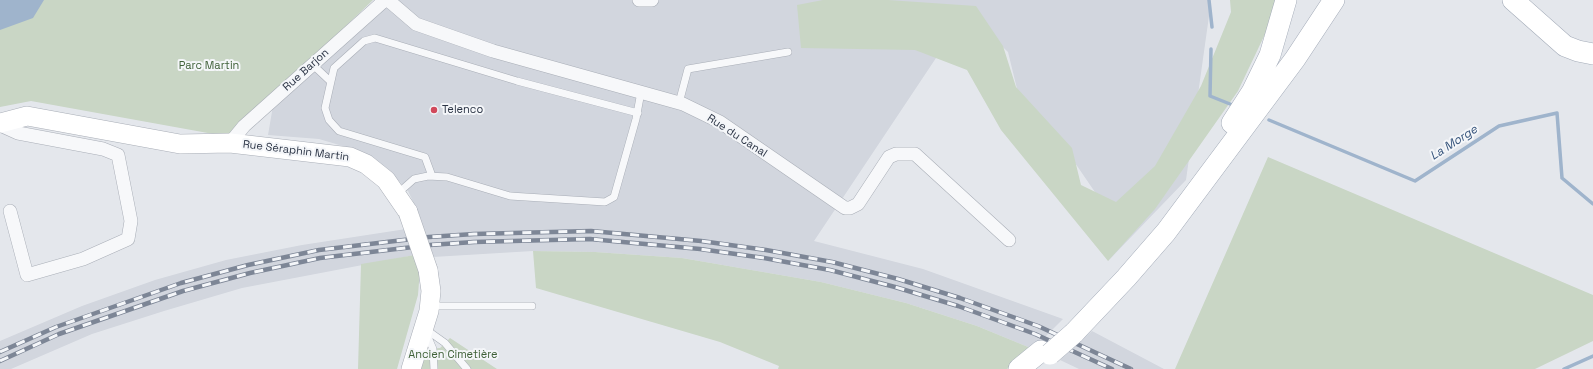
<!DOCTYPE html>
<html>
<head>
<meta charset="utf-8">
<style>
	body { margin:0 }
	canvas { display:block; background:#e4e7ec }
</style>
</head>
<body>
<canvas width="1593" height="369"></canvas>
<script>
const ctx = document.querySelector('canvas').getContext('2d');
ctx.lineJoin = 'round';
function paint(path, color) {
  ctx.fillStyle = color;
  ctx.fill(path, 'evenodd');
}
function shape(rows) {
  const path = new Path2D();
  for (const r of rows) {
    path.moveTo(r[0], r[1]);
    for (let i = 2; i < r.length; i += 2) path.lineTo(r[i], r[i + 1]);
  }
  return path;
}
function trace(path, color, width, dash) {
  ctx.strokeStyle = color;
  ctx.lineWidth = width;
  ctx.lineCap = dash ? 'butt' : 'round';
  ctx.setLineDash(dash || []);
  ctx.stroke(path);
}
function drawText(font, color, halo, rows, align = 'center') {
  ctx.font = font + ' "Space Grotesk",sans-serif';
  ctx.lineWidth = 4;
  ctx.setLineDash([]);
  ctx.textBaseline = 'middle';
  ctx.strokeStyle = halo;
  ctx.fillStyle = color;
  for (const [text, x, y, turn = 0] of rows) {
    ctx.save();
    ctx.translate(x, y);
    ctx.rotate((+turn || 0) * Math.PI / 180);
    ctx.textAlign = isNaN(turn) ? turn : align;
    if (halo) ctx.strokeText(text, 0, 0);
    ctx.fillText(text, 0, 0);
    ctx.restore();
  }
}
paint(shape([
	[385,0,1209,0,1209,16,1186,180,1108,261,1114,220,1071,157,1021,105,1008,52,983,28,962,19,814,241,923,269,1063,319,1033,349,977,326,906,303,821,282,682,258,595,252,533,251,433,257,419,214,408,191,388,169,363,152,319,139,268,135,274,100],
	[406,229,415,255,242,288,164,311,92,334,11,369,0,369,0,341,82,306,155,280,226,260,302,245],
	[1092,331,1164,369,1079,369,1060,360]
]), '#d2d6de');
paint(shape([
	[0,0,373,0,230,137,31,101,0,107],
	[823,0,888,0,976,6,1003,46,1016,87,1072,148,1081,185,1116,202,1155,166,1201,86,1231,12,1230,0,1276,0,1276,11,1238,91,1155,209,1108,261,1001,130,967,70,915,50,801,48,797,5],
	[1268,157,1593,295,1593,341,1535,369,1175,369],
	[533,251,595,252,682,258,821,282,906,303,977,326,1033,349,1007,369,778,369,779,366,720,342,536,288],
	[415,255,420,269,418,295,397,369,358,369,361,264],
	[450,338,497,369,419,369,425,349,440,348]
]), '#c9d6c5');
paint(shape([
	[0,0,44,0,33,18,0,30]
]), '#9fb4cc');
trace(shape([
	[1209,0,1212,27],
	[1211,49,1210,96,1235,106],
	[1269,120,1415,181,1499,126,1557,113,1562,178,1593,204],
	[1564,369,1593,356]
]), '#9fb4cc', 3.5);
const lane = shape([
	[313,65,330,81],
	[679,103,688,69,788,52],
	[432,176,425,157,339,131,329,120,325,108,334,68,364,41,375,38,517,81,638,113],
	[397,194,414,179,428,176,447,177,510,196,605,202,614,197,636,119,641,92],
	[430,306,532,306],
	[434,369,433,349,424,328,445,343,467,369]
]);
const street = shape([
	[388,0,416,24,493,51,683,104,720,122,845,208,850,208,858,204,889,157,896,154,915,154,1009,240],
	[639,0,652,0],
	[0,125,18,133,103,149,118,155,131,221,128,239,83,259,27,275,10,211],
	[230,143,244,126,385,0]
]);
const secondary = shape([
	[0,123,27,116,180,144,230,143,350,157,366,164,386,180,408,212],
	[411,369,429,311,431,291,428,270]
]);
const primary = shape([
	[1513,0,1565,46,1578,51,1593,54],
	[1232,123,1252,92,1270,55,1286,0],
	[1074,333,1126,278,1166,232,1295,59,1334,0],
	[1019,369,1041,351]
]);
trace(lane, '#a9aeb7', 8);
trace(street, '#a9aeb7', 14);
trace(secondary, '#a9aeb7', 20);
trace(primary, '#a3abb8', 22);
trace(lane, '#f7f8fa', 7);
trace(street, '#f7f8fa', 13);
trace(secondary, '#fff', 19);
trace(primary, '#fff', 21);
const rail = shape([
	[0,352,56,327,181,283,248,265,319,250,429,237,474,234,591,231,701,241,766,250,832,262,898,279,960,298,1038,326,1131,369],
	[0,361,59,334,183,291,250,273,320,258,430,245,474,242,590,239,700,249,764,258,830,270,895,287,958,306,1035,334,1112,369]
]);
trace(rail, '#7d8696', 4.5);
trace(rail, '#f4f6f9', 3, [9]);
const secondaryBridge = shape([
	[408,212,428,270]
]);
const primaryBridge = shape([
	[1050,354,1074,333]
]);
trace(secondaryBridge, '#a9aeb7', 20, []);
trace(primaryBridge, '#a3abb8', 22, []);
trace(secondaryBridge, '#fff', 19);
trace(primaryBridge, '#fff', 21);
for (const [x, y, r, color] of [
	[434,110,4,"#d1495b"]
]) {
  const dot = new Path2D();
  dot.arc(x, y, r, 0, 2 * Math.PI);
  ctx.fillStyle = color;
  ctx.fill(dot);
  trace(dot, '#f4f6f9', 1.5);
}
drawText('11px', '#3f6138', '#f4f6f9', [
	["Parc Martin",209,66],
	["Ancien Cimetière",453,355]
]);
drawText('11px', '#2b3445', '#f4f6f9', [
	["Rue Barjon",306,70,-42],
	["Rue du Canal",737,136,33],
	["Rue Séraphin Martin",296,151,7]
]);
drawText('11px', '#2b3445', '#f4f6f9', [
	["Telenco",442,110]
], 'left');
drawText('italic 12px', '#34527a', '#f4f6f9', [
	["La Morge",1454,143,-33]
]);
</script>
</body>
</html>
